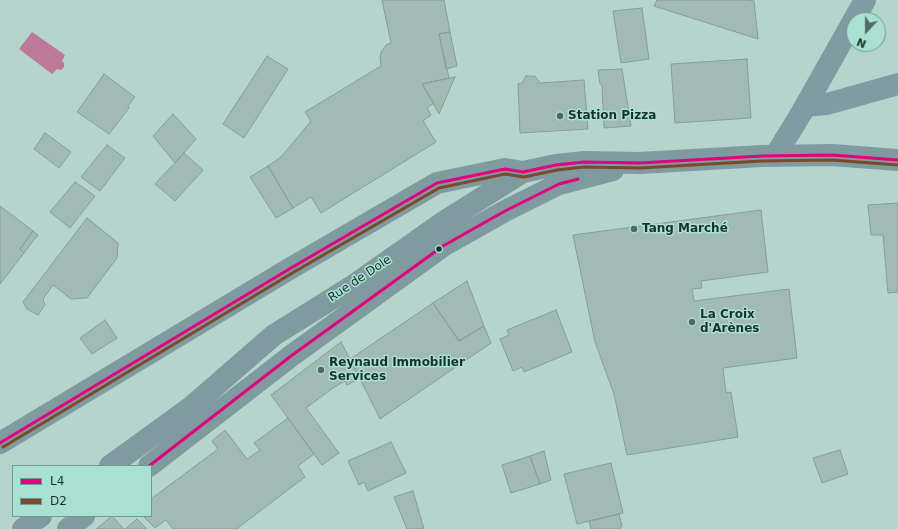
<!DOCTYPE html>
<html>
<head>
<meta charset="utf-8">
<style>
	body { margin:0 }
	#map { position:relative; width:898px; height:529px; overflow:hidden; background:#b5d4cb; font-family:"DejaVu Sans",sans-serif }
	canvas { display:block }
	.legend { position:absolute; left:12px; top:465px; width:140px; height:52px; box-sizing:border-box; background:#a8e1d1; border:1px solid #6f9b8f; margin:0; padding:5px 7px; list-style:none; font-size:12px; color:#1a312b }
	.legend li { display:flex; align-items:center; gap:8px; height:20px }
	.legend b { width:20px; border:1px solid #6f9b8f }
	.north { position:absolute; left:846px; top:12px; width:40px; height:40px; box-sizing:border-box; background:#a8e1d1; border:1px solid #6f9b8f; border-radius:50%; rotate:202deg; font-size:11px; font-weight:700; line-height:16px; text-align:center; color:#1a312b }
	.north::after { content:''; display:block; margin:auto; width:14px; height:18px; background:#506a63; clip-path:polygon(50% 0,100% 100%,50% 72%,0 100%) }
</style>
</head>
<body>
<div id="map">
<canvas width="898" height="529"></canvas>
<ul class="legend">
<li><b style="height:5px;background:#e5007d"></b>L4</li>
<li><b style="height:5px;background:#7a4b2a"></b>D2</li>
</ul>
<div class="north">N</div>
</div>
<script>
const ctx = document.querySelector('canvas').getContext('2d');
ctx.lineJoin = 'round';
function paint(path, color) {
  ctx.fillStyle = color;
  ctx.fill(path, 'evenodd');
}
function shape(rows) {
  const path = new Path2D();
  for (const r of rows) {
    path.moveTo(r[0], r[1]);
    for (let i = 2; i < r.length; i += 2) path.lineTo(r[i], r[i + 1]);
  }
  return path;
}
function trace(path, color, width, dash) {
  ctx.strokeStyle = color;
  ctx.lineWidth = width;
  ctx.lineCap = dash ? 'butt' : 'round';
  ctx.setLineDash(dash || []);
  ctx.stroke(path);
}
function drawText(font, color, halo, rows, align = 'center') {
  ctx.font = font + ' "DejaVu Sans",sans-serif';
  ctx.lineWidth = 3;
  ctx.setLineDash([]);
  ctx.textBaseline = 'middle';
  ctx.strokeStyle = halo;
  ctx.fillStyle = color;
  for (const [text, x, y, turn = 0] of rows) {
    ctx.save();
    ctx.translate(x, y);
    ctx.rotate((+turn || 0) * Math.PI / 180);
    ctx.textAlign = isNaN(turn) ? turn : align;
    if (halo) ctx.strokeText(text, 0, 0);
    ctx.fillText(text, 0, 0);
    ctx.restore();
  }
}
paint(shape([
	[32,32,65,55,62,61,64,63,64,67,61,70,57,69,52,74,19,49]
]), '#bd7999');
const building = shape([
	[382,0,444,0,450,32,439,34,449,78,422,84,434,103,427,108,431,115,423,121,436,142,321,213,311,197,293,208,268,166,281,157,311,121,305,112,381,66,380,57,381,52,386,45,391,43,382,0],
	[657,0,749,0,754,1,758,39,654,6,657,0],
	[642,8,649,59,621,63,613,11,642,8],
	[450,32,457,66,446,69,439,34,450,32],
	[267,56,288,69,244,138,223,124,267,56],
	[747,59,751,118,675,123,671,64,747,59],
	[622,69,631,126,604,128,602,85,600,84,598,70,622,69],
	[104,74,135,97,128,106,129,108,109,134,77,112,104,74],
	[526,76,535,76,540,83,584,80,588,129,520,133,518,84,522,83,526,76],
	[455,77,439,114,422,84,455,77],
	[173,114,196,139,175,163,153,136,173,114],
	[45,133,71,152,59,168,34,149,45,133],
	[107,145,125,158,100,191,81,177,107,145],
	[184,153,203,170,175,201,155,184,184,153],
	[268,166,293,208,276,218,250,177,268,166],
	[75,182,95,196,70,228,50,212,75,182],
	[898,203,898,292,888,293,883,235,871,235,868,205,898,203],
	[0,206,33,231,20,249,24,253,0,284,0,206],
	[761,210,768,272,701,281,702,288,692,289,694,301,789,289,797,358,723,368,726,393,731,392,738,437,627,455,614,394,595,342,573,235,761,210],
	[87,218,118,243,117,258,87,298,71,299,53,285,43,299,45,305,38,315,27,309,23,302,87,218],
	[33,231,38,235,24,253,20,249,33,231],
	[467,281,484,326,459,341,433,303,467,281],
	[433,303,459,341,484,326,491,343,380,419,350,359,433,303],
	[556,310,572,352,524,372,522,367,513,371,500,339,509,335,507,330,556,310],
	[105,320,117,338,92,354,80,338,105,320],
	[341,342,360,378,347,385,345,381,333,388,306,408,339,453,322,465,271,395,341,342],
	[288,418,314,454,298,466,305,477,239,527,238,529,173,529,166,520,155,528,143,516,151,516,151,499,218,449,212,441,225,430,247,459,260,450,254,443,288,418],
	[391,442,406,473,368,491,364,482,359,485,348,461,391,442],
	[840,450,848,474,822,483,813,458,840,450],
	[544,451,551,480,540,484,530,456,544,451],
	[530,456,540,484,511,493,502,465,530,456],
	[611,463,623,513,577,524,564,474,611,463],
	[413,491,424,529,407,529,394,497,413,491],
	[619,514,622,526,620,529,591,529,589,521,619,514],
	[112,516,124,529,96,529,112,516],
	[137,519,147,529,125,529,137,519]
]);
paint(building, '#a1bab3');
trace(building, '#859e97', 1);
trace(shape([
	[805,106,827,104,898,84],
	[775,156,802,112,865,0]
]), '#809ca3', 22);
trace(shape([
	[0,443,291,268,437,183,505,169,523,172],
	[110,466,190,408,274,335,354,285,445,221,523,172,556,165,584,162,640,163,762,156,832,155,898,160],
	[149,466,291,356,443,246,505,211,559,184,613,170],
	[23,529,41,516],
	[68,529,84,516]
]), '#7f9ba0', 22);
trace(shape([
	[0,443,291,268,437,183,505,169,523,172,556,165,584,162,640,163,762,156,832,155,898,160],
	[149,466,291,356,443,246,505,211,559,184,578,179]
]), '#e5007d', 3);
trace(shape([
	[3,447,294,272,439,188,505,174,524,177,557,170,584,167,640,168,762,161,832,160,898,165]
]), '#7a4b2a', 3);
for (const [x, y, r, color] of [
	[560,116,4,"#506a63"],
	[634,229,4,"#506a63"],
	[439,249,3.5,"#1a312b"],
	[692,322,4,"#506a63"],
	[321,370,4,"#506a63"]
]) {
  const dot = new Path2D();
  dot.arc(x, y, r, 0, 2 * Math.PI);
  ctx.fillStyle = color;
  ctx.fill(dot);
  trace(dot, '#a8e1d1', 1.5);
}
drawText('bold 12px', '#1a312b', '#a8e1d1', [
	["Station Pizza",568,116],
	["Tang Marché",642,229],
	["La Croix",700,315],
	["d'Arènes",700,329],
	["Reynaud Immobilier",329,363],
	["Services",329,377]
], 'left');
drawText('12px', '#1a312b', '#a8e1d1', [
	["Rue de Dole",360,279,-34]
]);
</script>
</body>
</html>
